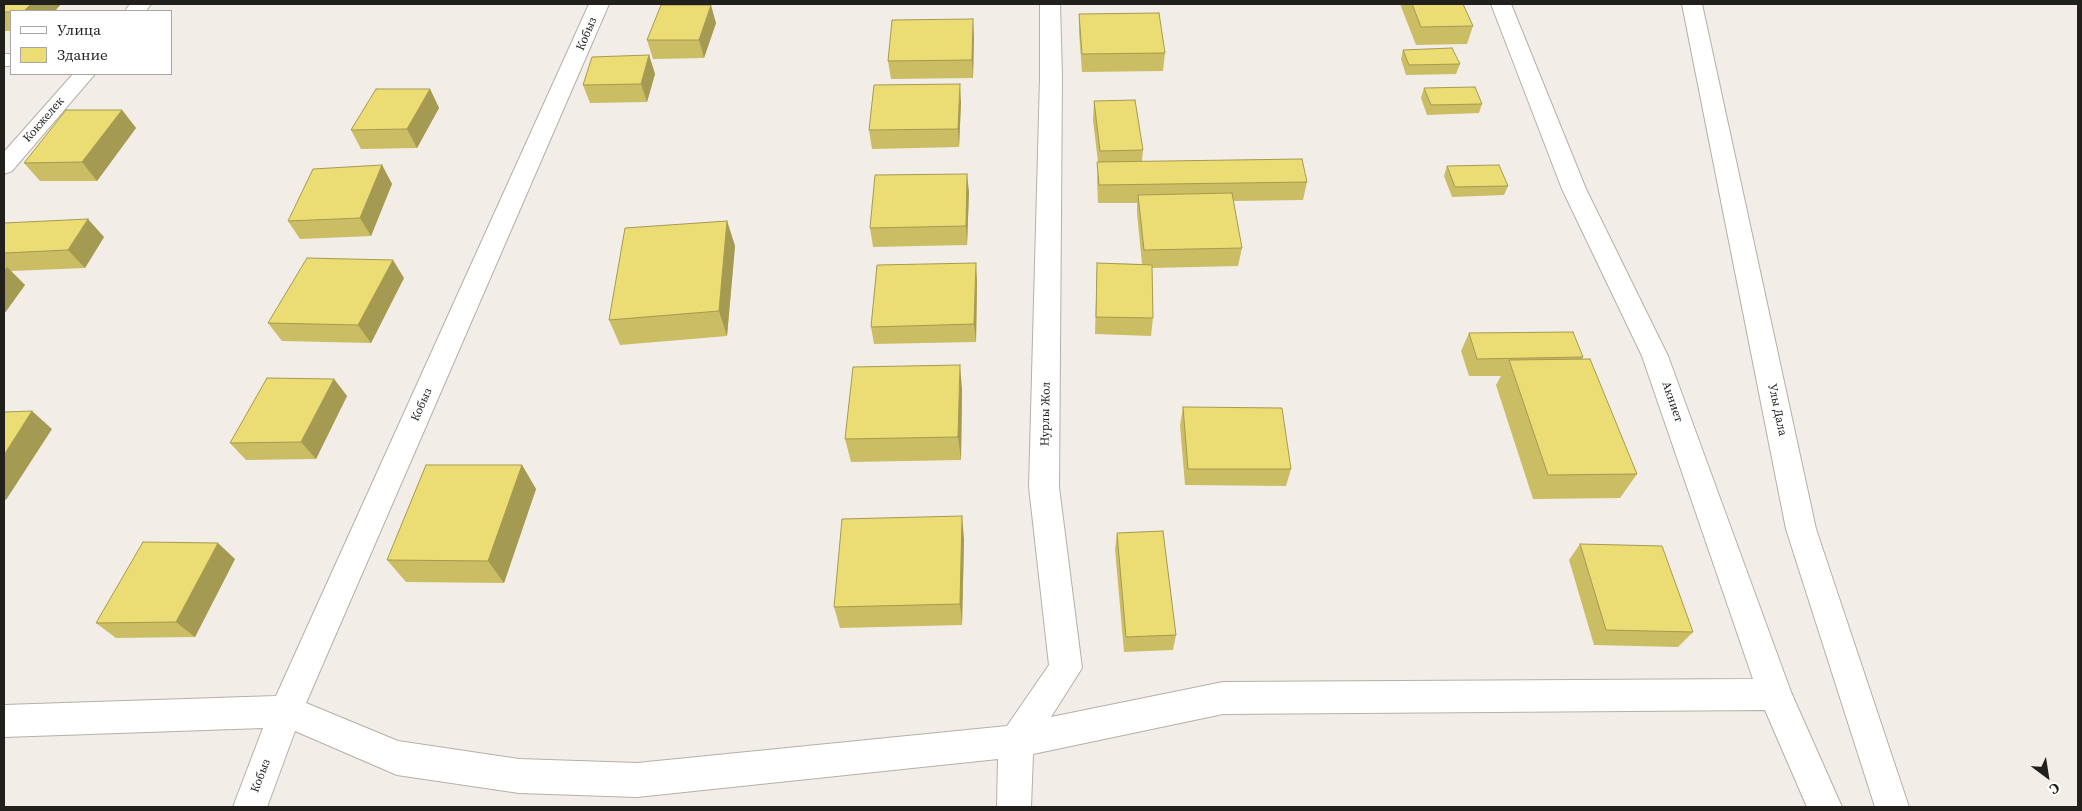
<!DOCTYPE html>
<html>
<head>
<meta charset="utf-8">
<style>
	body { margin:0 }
	#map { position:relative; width:2082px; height:811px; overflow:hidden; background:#f2eee7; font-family:"Source Serif 4",serif }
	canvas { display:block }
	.frame { position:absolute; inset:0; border:5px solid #21201d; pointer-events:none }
	.legend { position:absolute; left:10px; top:10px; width:162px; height:65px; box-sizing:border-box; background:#fff; border:1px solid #a6a6a5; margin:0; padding:6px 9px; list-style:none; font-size:15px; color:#21201d }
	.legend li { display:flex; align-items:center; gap:10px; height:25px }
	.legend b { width:25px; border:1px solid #a6a6a5 }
	.north { position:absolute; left:2022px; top:751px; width:50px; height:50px; -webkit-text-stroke:4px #fff; paint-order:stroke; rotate:149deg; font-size:14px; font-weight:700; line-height:20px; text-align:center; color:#21201d }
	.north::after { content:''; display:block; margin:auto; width:18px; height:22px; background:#21201d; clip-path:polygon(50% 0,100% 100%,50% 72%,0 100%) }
</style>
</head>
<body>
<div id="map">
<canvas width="2082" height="811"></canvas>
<div class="frame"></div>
<ul class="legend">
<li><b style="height:6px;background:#fff"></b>Улица</li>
<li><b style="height:14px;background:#ebdc74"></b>Здание</li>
</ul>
<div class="north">С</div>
</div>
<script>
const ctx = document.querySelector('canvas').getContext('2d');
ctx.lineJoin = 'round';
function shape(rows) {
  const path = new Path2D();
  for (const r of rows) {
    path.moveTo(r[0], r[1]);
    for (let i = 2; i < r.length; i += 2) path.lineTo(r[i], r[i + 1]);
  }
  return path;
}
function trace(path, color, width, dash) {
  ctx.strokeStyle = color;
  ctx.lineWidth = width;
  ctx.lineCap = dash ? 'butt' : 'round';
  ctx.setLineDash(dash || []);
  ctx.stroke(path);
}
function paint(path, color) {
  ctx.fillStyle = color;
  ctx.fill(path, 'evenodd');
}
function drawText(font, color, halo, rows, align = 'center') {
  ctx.font = font + ' "Source Serif 4",serif';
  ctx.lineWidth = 4;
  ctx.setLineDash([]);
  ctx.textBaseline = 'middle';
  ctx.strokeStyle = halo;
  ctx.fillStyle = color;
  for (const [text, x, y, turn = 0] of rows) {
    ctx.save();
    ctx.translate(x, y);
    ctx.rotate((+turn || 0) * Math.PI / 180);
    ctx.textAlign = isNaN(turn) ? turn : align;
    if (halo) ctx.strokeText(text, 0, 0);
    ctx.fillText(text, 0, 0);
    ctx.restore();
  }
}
const minor = shape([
	[130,4,151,4,146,11,125,11,130,4],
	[589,4,609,4,306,703,398,741,519,759,637,763,1007,726,1049,665,1029,487,1040,77,1040,4,1060,4,1062,77,1059,487,1082,668,1051,717,1223,682,1753,679,1642,356,1562,189,1491,4,1511,4,1586,189,1668,356,1791,692,1842,807,1807,807,1765,710,1223,714,1033,754,1031,807,997,807,998,759,637,797,519,793,397,775,295,731,267,807,233,807,263,728,4,737,4,705,276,696,589,4],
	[1682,4,1702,4,1816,529,1909,807,1875,807,1786,529,1682,4],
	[4,54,11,54,11,66,4,66,4,54],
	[73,74,95,74,12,171,4,174,4,152,73,74]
]);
trace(minor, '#b4b0aa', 2);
paint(minor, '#fff');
paint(shape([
	[4,4,61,4,55,11,11,11,11,31,4,31],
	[470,4,519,4,470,5],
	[1400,4,1463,4,1473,26,1467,44,1416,45],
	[1079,14,1165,53,1163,71,1082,72,1079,32],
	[716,23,704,58,653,59,647,40],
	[974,37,973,78,891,79,888,61],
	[1403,50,1460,64,1456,74,1406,75,1401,59],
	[649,55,655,74,647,102,590,103,583,85],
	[1424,88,1482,104,1479,113,1427,115,1421,98],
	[430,89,439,108,417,148,361,149,351,130],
	[1094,101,1143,150,1142,161,1307,182,1303,200,1233,201,1242,248,1238,266,1152,268,1153,318,1151,336,1095,334,1097,263,1142,264,1137,213,1137,203,1098,203,1097,180,1098,162,1093,120],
	[961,102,959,147,872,149,869,130],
	[122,110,136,128,97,181,40,181,24,163],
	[382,165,392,184,371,236,300,239,288,221],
	[1447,166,1508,186,1504,195,1452,197,1444,176],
	[969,192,967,245,873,247,870,228],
	[727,221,735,246,727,336,620,345,609,320],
	[4,223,104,237,85,268,11,271,25,285,4,314],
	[404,278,371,343,282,341,268,323],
	[977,281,976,342,874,344,871,327],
	[1469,333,1583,357,1582,359,1637,474,1620,498,1533,499,1496,385,1501,376,1469,376,1461,351],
	[334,379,347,396,316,459,246,460,230,443],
	[962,389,961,460,851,462,845,439],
	[1183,407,1291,469,1286,486,1185,485,1180,425],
	[522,465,536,489,504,583,406,582,387,560],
	[1117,533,1176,635,1173,650,1124,652,1115,549],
	[964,539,962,625,840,628,834,607],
	[1580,544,1693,632,1678,647,1594,645,1569,560],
	[235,559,195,637,116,638,96,623]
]), '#cabd64');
paint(shape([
	[31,4,61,4,55,11,24,11],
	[711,5,716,23,704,58,699,40],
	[973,19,974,37,973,78,972,60],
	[649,55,655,74,647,102,641,84],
	[960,84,961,102,959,147,958,129],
	[430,89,439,108,417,148,407,129],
	[122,110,136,128,97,181,82,162],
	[382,165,392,184,371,236,360,218],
	[967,174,969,192,967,245,966,226],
	[88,219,104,237,85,268,68,250],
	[727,221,735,246,727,336,719,311],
	[393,260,404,278,371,343,358,325],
	[976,263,977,281,976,342,974,324],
	[7,267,25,285,4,314,4,271],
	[960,365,962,389,961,460,958,437],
	[334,379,347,396,316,459,301,442],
	[32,411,52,429,6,500,4,498,4,455],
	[522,465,536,489,504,583,488,561],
	[962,516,964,539,962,625,960,604],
	[218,543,235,559,195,637,176,622]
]), '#a49a51');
const building = shape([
	[4,4,31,4,24,11,11,11,11,12,4,12,4,4],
	[1412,4,1463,4,1473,26,1421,27,1412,4],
	[661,5,711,5,699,40,647,40,661,5],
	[1159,13,1165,53,1082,54,1079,14,1159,13],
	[973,19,972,60,888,61,892,20,973,19],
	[1452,48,1460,64,1409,65,1403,50,1452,48],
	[649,55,641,84,583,85,592,57,649,55],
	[960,84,958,129,869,130,874,85,960,84],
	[1475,87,1482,104,1431,105,1424,88,1475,87],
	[376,89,430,89,407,129,351,130,376,89],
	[1135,100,1143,150,1100,151,1094,101,1135,100],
	[66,110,122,110,82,162,24,163,66,110],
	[1302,159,1307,182,1099,185,1097,162,1302,159],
	[382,165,360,218,288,221,313,169,382,165],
	[1499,165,1508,186,1455,187,1447,166,1499,165],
	[967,174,966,226,870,228,875,175,967,174],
	[1232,193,1242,248,1144,250,1138,195,1232,193],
	[88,219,68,250,4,253,4,223,88,219],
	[727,221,719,311,609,320,625,228,727,221],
	[307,258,393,260,358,325,268,323,307,258],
	[976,263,974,324,871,327,877,265,976,263],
	[1097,263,1152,265,1153,318,1096,317,1097,263],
	[1573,332,1583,357,1477,359,1469,333,1573,332],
	[1590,359,1637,474,1548,475,1509,360,1590,359],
	[960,365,958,437,845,439,853,367,960,365],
	[267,378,334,379,301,442,230,443,267,378],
	[1183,407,1282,408,1291,469,1188,469,1183,407],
	[32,411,4,455,4,412,32,411],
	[426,465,522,465,488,561,387,560,426,465],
	[962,516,960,604,834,607,842,519,962,516],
	[1163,531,1176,635,1126,637,1117,533,1163,531],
	[143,542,218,543,176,622,96,623,143,542],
	[1580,544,1662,546,1693,632,1606,630,1580,544]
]);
paint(building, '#ebdc74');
trace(building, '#a49a51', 1);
drawText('12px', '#21201d', '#fff', [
	["Кобыз",587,34,-67],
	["Кокжелек",44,120,-49],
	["Акниет",1672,402,71],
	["Кобыз",422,405,-66],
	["Улы Дала",1777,410,78],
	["Нурлы Жол",1046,414,-89],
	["Кобыз",261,776,-69]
]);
</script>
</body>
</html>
